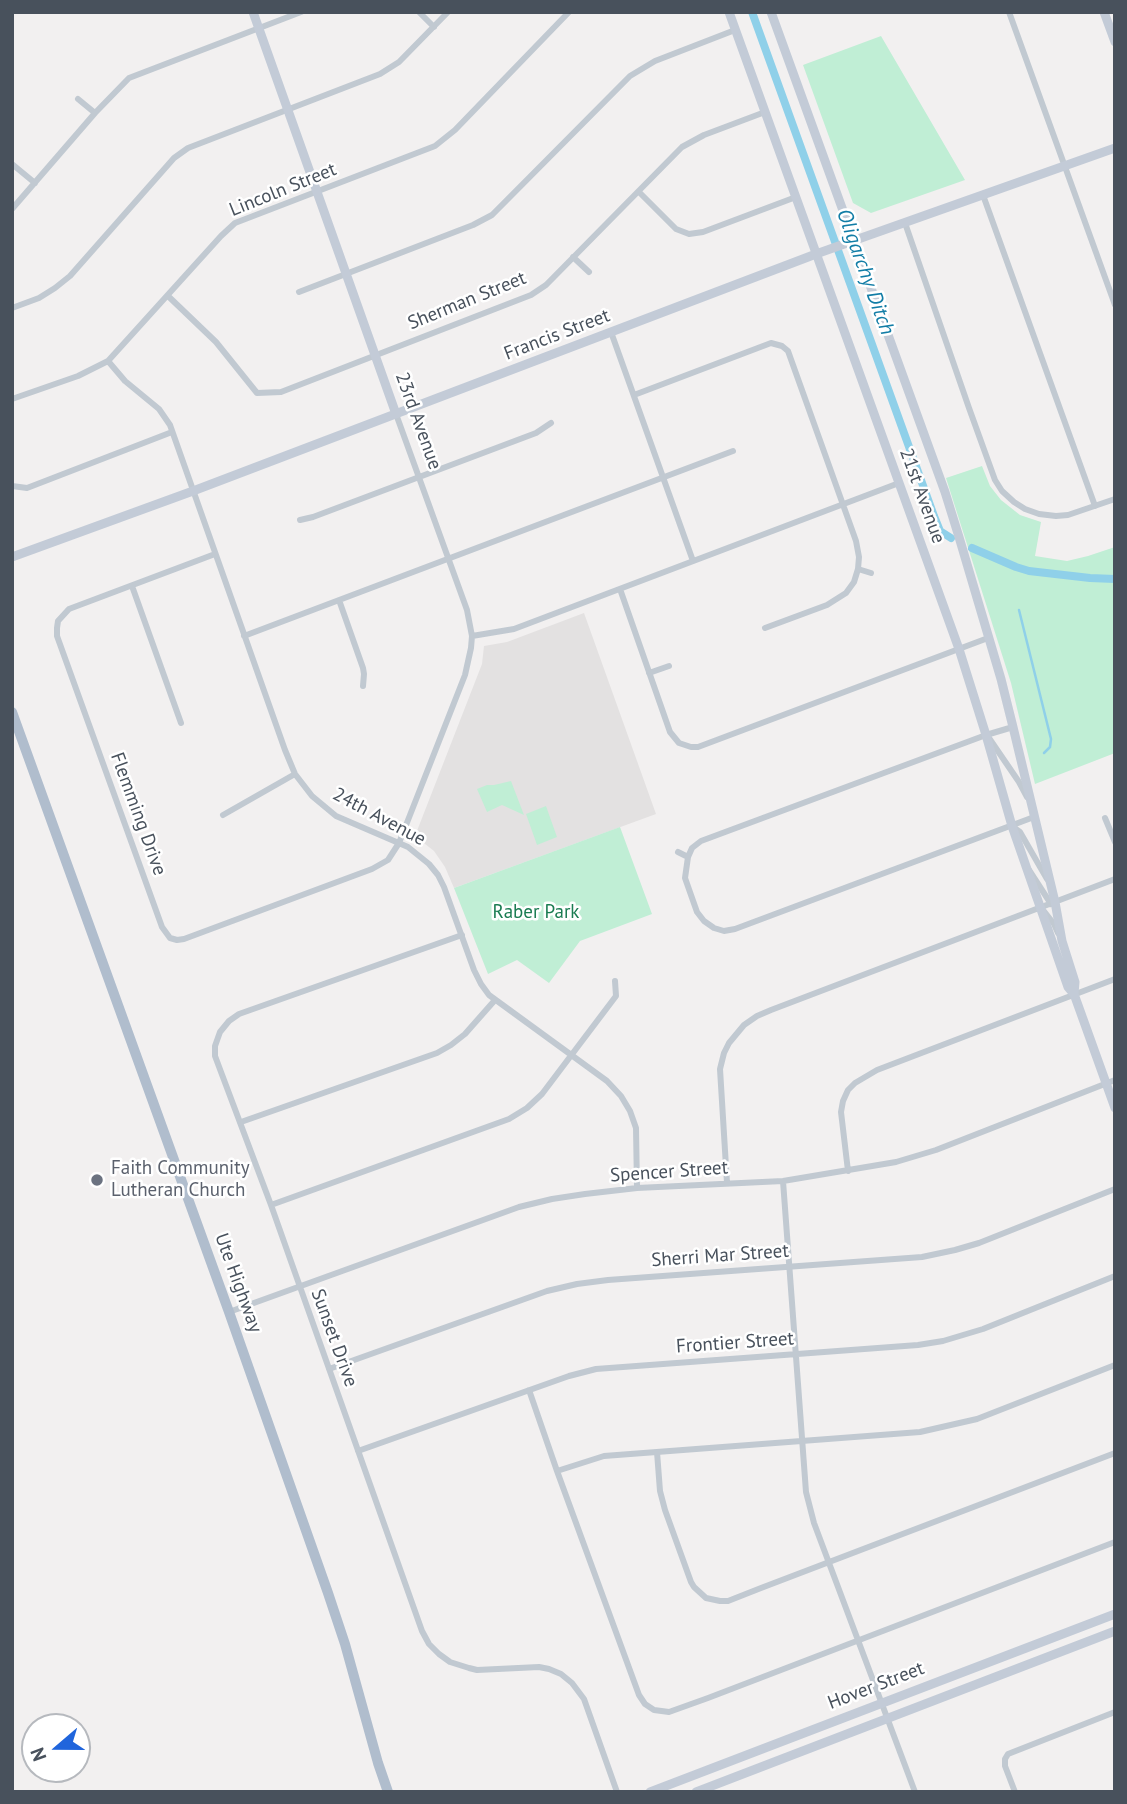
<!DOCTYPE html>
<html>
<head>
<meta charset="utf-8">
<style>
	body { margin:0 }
	#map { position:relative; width:1127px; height:1804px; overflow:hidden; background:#f2f0f0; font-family:"PT Sans",sans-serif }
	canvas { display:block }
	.frame { position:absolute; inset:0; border:14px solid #48515c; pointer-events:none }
	.north { position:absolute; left:21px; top:1713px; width:70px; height:70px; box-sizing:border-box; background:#fff; border:2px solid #b6b9be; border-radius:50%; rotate:250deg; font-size:19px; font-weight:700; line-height:28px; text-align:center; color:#48515c }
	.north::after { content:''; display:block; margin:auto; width:24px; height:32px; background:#2065dc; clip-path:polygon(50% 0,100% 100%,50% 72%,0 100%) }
</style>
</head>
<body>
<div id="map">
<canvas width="1127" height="1804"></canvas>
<div class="frame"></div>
<div class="north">N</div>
</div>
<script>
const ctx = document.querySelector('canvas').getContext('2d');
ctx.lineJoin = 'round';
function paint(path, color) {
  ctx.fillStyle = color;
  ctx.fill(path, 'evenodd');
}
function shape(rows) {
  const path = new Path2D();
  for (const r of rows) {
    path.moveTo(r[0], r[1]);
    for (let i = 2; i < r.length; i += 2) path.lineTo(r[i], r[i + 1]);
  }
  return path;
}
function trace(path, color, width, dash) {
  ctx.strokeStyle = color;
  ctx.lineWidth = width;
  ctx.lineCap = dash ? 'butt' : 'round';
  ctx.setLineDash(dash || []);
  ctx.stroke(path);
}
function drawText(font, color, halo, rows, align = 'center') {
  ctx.font = font + ' "PT Sans",sans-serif';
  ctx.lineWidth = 5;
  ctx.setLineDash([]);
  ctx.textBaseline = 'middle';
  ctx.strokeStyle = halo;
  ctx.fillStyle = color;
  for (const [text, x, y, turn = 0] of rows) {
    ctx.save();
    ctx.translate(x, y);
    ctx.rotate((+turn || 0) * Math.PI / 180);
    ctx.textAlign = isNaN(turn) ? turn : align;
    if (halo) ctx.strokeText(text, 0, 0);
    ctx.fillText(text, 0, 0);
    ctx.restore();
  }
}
paint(shape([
	[584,613,656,814,454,888,445,867,434,851,415,836,482,664,484,646,507,642]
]), '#e3e1e1');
paint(shape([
	[881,36,965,180,871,213,853,203,803,65],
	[982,466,990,486,1001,500,1020,515,1041,522,1035,556,1067,561,1088,556,1115,547,1115,753,1035,784,1011,683,946,478],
	[511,781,524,815,502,805,487,812,477,789,487,785,494,785],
	[546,806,557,837,537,845,526,814],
	[620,827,652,914,580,941,549,983,517,960,488,974,454,888]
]), '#c0eed5');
trace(shape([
	[1019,610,1051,739,1050,747,1044,753]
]), '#8fd0e9', 2.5);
trace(shape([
	[752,12,934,516,940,531,951,538],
	[972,548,1016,567,1029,571,1090,578,1115,579]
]), '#8fd0e9', 8);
trace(shape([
	[419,12,434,27],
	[1009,12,1115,305],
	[78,99,95,113],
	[12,164,35,183],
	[639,192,676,229,689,234,703,232,796,197],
	[983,195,1095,506],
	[12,209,95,113,129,78,301,12],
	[905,223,969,408,995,480,1002,491,1014,502,1025,509,1039,514,1056,516,1068,515,1115,499],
	[573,257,589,272],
	[299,292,473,225,492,215,630,76,655,61,735,30],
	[168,296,216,342,257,393,281,392,531,295,546,285,682,147,704,135,765,112],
	[12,308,39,298,55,288,70,276,174,158,188,148,380,74,399,62,448,12],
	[611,332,693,561],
	[108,361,125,381,159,409,170,425,285,750,295,774,312,796,336,816,408,847,429,864,438,875,444,887,474,970,481,984,489,995,607,1081,621,1096,630,1111,636,1128,637,1188],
	[634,395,771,343,782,346,788,351,856,541,859,557,858,569,854,582,846,593,827,605,765,628],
	[12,399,78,376,108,361,221,236,235,223,435,146,455,130,569,12],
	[12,486,27,488,172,432],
	[300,520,313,517,536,433,551,423],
	[215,554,69,609,58,621,57,628,57,636,162,927,170,938,177,940,184,939,372,869,388,860,399,843,465,675,471,648,472,636,467,610,396,414],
	[858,569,871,573],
	[132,586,181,723],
	[620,589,670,732,679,743,691,747,698,747,988,638],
	[339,600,363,668,364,674,363,686],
	[244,636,733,451],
	[472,636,514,629,899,483],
	[649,673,669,666],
	[1013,727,986,735,701,841,692,848,688,857,685,878,697,912,704,921,714,928,724,931,735,929,1034,817],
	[989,738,1019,782,1027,797],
	[223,815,295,774],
	[1105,818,1115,842],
	[1013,827,1020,832,1047,879],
	[678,852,688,857],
	[1029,870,1051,904],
	[1043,910,1054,924,1058,933],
	[462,935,239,1014,229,1021,220,1032,215,1046,215,1056,271,1205,422,1631,429,1644,439,1654,450,1662,469,1668,477,1670,539,1667,549,1669,561,1674,572,1683,584,1699,617,1792],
	[241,1122,437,1053,451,1045,465,1034,495,1000],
	[848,1171,841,1112,843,1101,848,1090,855,1083,877,1070,1115,979],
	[783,1181,806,1492,814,1523,915,1792],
	[727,1183,720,1069,724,1053,729,1043,744,1025,757,1016,771,1010,1115,879],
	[271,1205,509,1119,527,1108,542,1094,616,996,615,981],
	[229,1312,519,1207,552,1199,585,1194,637,1188,783,1181,896,1162,936,1150,1115,1080],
	[329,1369,547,1291,577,1284,608,1280,922,1257,955,1250,979,1243,1115,1189],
	[529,1390,557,1471,639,1695,645,1704,654,1710,669,1712,708,1698,1115,1542],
	[358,1451,569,1376,596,1369,918,1345,943,1341,983,1329,1115,1276],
	[657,1452,660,1491,665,1510,691,1582,694,1587,706,1598,720,1601,728,1601,761,1588,1115,1453],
	[557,1471,604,1456,920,1432,977,1419,1115,1365],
	[1015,1792,1005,1766,1005,1759,1008,1754,1115,1712]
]), '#c1c9d1', 6);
trace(shape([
	[253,12,396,414],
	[729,12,959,649,986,735,1012,826,1068,987,1074,994,1115,1108],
	[771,12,945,492,959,537,1001,679,1013,727,1055,902,1062,941,1075,982,1074,994],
	[1104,12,1115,42],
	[12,557,193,491,816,254,1115,148],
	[650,1792,1115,1614],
	[696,1792,1115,1631]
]), '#c3cbd7', 9);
trace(shape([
	[12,712,229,1312,328,1593,345,1644,378,1763,388,1792]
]), '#b0bdcd', 10);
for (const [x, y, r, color] of [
	[97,1180,7,"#6b7280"]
]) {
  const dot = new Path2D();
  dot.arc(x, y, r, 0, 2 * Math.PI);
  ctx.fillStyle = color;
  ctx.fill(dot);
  trace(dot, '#fff', 2.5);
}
drawText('19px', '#48515c', '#fff', [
	["Lincoln Street",283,190,-22],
	["Sherman Street",467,301,-22],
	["Francis Street",557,335,-21],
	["23rd Avenue",418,421,70],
	["21st Avenue",922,496,70],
	["Flemming Drive",138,814,70],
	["24th Avenue",379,817,28],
	["Spencer Street",669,1172,-4],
	["Sherri Mar Street",720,1256,-4],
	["Ute Highway",238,1283,70],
	["Sunset Drive",334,1338,70],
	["Frontier Street",735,1343,-4],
	["Hover Street",876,1686,-21]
]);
drawText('19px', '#1b7c52', '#fff', [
	["Raber Park",536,913]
]);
drawText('19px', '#5b616d', '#fff', [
	["Faith Community",111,1169],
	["Lutheran Church",111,1191]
], 'left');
drawText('italic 21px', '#127da6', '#fff', [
	["Oligarchy Ditch",865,272,70]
]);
</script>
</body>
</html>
